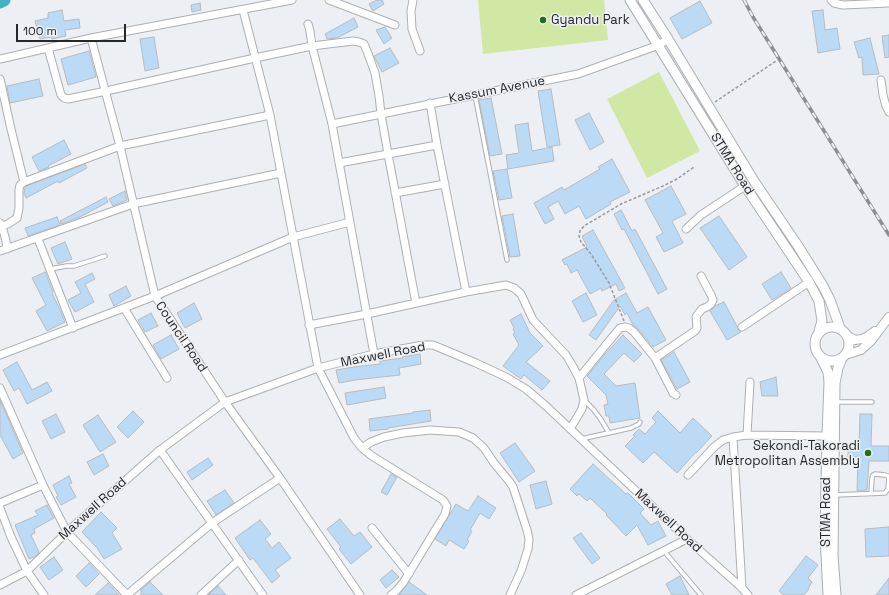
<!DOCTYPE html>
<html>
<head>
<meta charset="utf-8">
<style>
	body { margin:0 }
	#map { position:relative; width:889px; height:595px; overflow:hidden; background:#eceff3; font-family:"Space Grotesk",sans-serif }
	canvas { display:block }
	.scale { position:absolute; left:16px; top:24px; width:110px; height:18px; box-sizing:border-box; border:2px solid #262729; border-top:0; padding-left:5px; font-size:12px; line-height:14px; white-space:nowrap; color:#262729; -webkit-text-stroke:3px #eceff3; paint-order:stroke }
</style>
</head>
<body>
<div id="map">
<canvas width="889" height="595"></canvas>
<div class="scale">100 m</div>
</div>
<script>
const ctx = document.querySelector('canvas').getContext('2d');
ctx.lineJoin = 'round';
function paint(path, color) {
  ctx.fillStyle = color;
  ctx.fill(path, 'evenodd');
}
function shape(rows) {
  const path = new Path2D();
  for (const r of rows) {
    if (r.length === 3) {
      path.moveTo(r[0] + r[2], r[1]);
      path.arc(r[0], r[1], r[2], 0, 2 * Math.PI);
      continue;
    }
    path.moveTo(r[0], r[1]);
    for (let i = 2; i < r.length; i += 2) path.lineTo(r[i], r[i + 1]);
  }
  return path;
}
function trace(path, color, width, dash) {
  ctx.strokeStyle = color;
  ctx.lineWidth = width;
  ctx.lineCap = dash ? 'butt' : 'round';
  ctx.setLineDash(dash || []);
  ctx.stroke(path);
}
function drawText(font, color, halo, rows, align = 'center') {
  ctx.font = font + ' "Space Grotesk",sans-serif';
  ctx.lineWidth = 3;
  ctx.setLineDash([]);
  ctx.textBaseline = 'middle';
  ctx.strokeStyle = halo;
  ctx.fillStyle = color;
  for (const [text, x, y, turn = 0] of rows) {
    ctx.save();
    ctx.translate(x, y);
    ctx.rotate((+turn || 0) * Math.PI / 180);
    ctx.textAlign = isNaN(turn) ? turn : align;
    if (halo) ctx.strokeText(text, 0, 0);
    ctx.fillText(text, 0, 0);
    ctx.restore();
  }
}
paint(shape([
	[478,0,604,0,608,40,483,54],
	[659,72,700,151,647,178,607,99]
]), '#d1e8a4');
trace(shape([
	[0,2,4,0]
]), '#41b1c3', 13);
const building = shape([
	[377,0,382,0,384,4,373,11,369,4,377,0],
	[700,1,712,23,682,39,670,18,700,1],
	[200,3,201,10,192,12,191,5,200,3],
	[62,10,64,21,79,19,80,28,65,30,66,36,52,39,51,37,40,39,35,21,48,18,48,13,62,10],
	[823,10,825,30,837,28,840,49,818,53,812,11,823,10],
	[354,18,358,27,337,38,327,39,325,34,354,18],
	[385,27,392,38,384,44,376,30,385,27],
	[889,35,889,57,885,58,882,36,889,35],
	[154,37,159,68,145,71,140,39,154,37],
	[870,38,879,74,863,75,862,57,859,58,854,42,870,38],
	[390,48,399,63,382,72,374,56,390,48],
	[89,51,96,77,68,85,61,59,89,51],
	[39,79,43,96,10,103,7,86,39,79],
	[551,89,560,145,547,147,538,91,551,89],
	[491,98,502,154,490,156,479,100,491,98],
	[589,113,604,142,590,150,575,120,589,113],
	[528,123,532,151,552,147,554,161,508,169,506,155,519,153,515,125,528,123],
	[64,140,71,154,48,166,49,167,39,171,32,157,64,140],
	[612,159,630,192,610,202,611,204,586,219,579,206,565,214,558,201,548,207,554,219,545,224,534,203,562,187,564,190,600,169,598,167,612,159],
	[85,164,87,168,59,183,58,181,26,198,24,193,25,188,26,186,85,164],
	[507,169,512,198,499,200,493,171,507,169],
	[671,186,686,214,672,221,683,243,664,252,656,237,663,233,645,200,671,186],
	[125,191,127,200,113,206,109,199,125,191],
	[106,197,108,202,80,217,61,224,60,221,106,197],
	[621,210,632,231,635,229,667,289,658,294,624,229,622,230,614,214,621,210],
	[513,214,520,256,510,257,502,216,513,214],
	[719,216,747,257,729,270,700,228,719,216],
	[57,217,60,225,28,236,25,228,57,217],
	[593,230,625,288,619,291,616,284,602,291,601,288,590,294,577,270,571,273,567,264,565,265,562,260,587,247,582,236,593,230],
	[65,242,72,259,58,264,51,248,65,242],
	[45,272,53,292,52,293,60,310,65,322,47,331,36,311,46,305,32,278,45,272],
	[781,272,791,288,772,300,762,284,781,272],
	[92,273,95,279,85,284,94,302,75,312,68,300,81,293,75,282,92,273],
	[126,286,131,296,114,306,109,295,126,286],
	[586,293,597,315,583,322,572,301,586,293],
	[626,293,637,313,648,307,666,340,653,347,638,329,633,325,627,313,625,315,620,306,596,340,589,335,614,300,626,293],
	[724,302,737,326,738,329,741,332,727,340,710,311,715,306,724,302],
	[194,303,202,319,185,328,177,313,194,303],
	[151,313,158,326,145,332,138,320,151,313],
	[521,314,530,333,543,346,526,362,550,381,542,390,524,375,521,379,503,366,519,345,513,334,515,333,513,329,514,328,510,320,521,314],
	[171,335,179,349,161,359,153,345,171,335],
	[623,335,642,354,634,362,624,353,604,374,616,386,635,383,640,418,610,423,609,416,606,416,604,405,608,404,606,395,587,376,606,353,623,335],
	[674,352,690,382,677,389,661,360,674,352],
	[420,354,421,364,399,368,400,375,355,380,339,383,336,370,354,367,380,364,380,361,403,358,402,357,420,354],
	[17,362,32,390,47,382,52,391,27,404,19,388,14,391,3,370,17,362],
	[776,377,778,396,762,396,760,382,776,377],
	[384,387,386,398,347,405,345,393,384,387],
	[0,400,23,453,13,459,0,435,0,400],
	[430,410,431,421,388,428,388,429,370,431,369,419,413,413,413,412,430,410],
	[133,411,144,422,128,438,117,427,133,411],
	[658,411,680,433,693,418,712,436,696,453,696,452,677,473,654,452,643,463,625,446,635,436,633,435,639,429,645,434,656,422,652,418,658,411],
	[56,414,65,432,51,439,42,421,56,414],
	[860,414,872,414,871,446,889,446,889,461,869,461,867,490,857,491,858,457,848,457,848,448,859,448,860,414],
	[98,415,116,442,100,452,83,425,98,415],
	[515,443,535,471,519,482,500,453,515,443],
	[103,454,109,466,94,475,87,462,103,454],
	[208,458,213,465,192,480,187,472,208,458],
	[593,464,626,494,628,493,644,509,640,513,651,525,658,521,666,536,648,545,637,525,626,536,606,515,607,514,590,498,587,501,579,494,577,496,570,489,593,464],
	[391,474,397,477,387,495,381,492,391,474],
	[69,476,72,483,69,484,76,497,61,505,56,497,58,496,53,485,69,476],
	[546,481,552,504,536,509,530,485,546,481],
	[225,490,234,503,216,515,207,501,225,490],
	[478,496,496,508,489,519,480,513,470,530,472,531,467,540,469,541,464,549,449,540,446,546,435,539,456,504,468,511,478,496],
	[47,505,54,518,34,529,35,533,31,535,39,552,36,556,29,559,15,525,38,515,35,511,47,505],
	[101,512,117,528,112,533,122,549,104,559,97,548,82,532,101,512],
	[340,519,354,536,360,532,372,547,351,564,339,549,341,547,327,529,340,519],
	[260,520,271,534,265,539,272,548,279,542,291,558,275,570,280,576,272,583,253,558,250,560,235,538,260,520],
	[889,527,889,556,866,557,865,529,889,527],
	[581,533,600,558,592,564,573,538,581,533],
	[806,556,818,565,808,578,812,582,808,589,809,589,804,595,784,595,779,591,806,556],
	[54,557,63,570,49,580,40,567,54,557],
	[89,563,99,574,86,587,76,576,89,563],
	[392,570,399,577,386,588,380,580,392,570],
	[680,576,689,595,672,595,666,584,680,576],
	[889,578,889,595,876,595,889,578],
	[150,582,163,595,141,595,141,590,150,582],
	[409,582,427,595,399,595,409,582],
	[108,583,119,595,95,595,108,583],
	[218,586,226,595,208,595,218,586]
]);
paint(building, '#bbdaf6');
trace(building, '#b8bbbe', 1);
const service = shape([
	[475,95,507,260],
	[50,269,67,266,74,266,105,256],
	[585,401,593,409,600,418,609,433],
	[836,402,872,402],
	[581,439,631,428,639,424,640,422],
	[834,495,885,493,888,489,889,479,888,476,885,475,875,474,873,475,872,478,871,493],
	[664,551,701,595]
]);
const minor = shape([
	[329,0,395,25],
	[413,0,411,11,412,29,420,51],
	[831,0,834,3,843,5,889,3],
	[243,10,270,115,318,368,354,438,362,448,372,456,443,500,447,506,445,514,403,583,396,591,391,595],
	[308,24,310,31,312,46,332,124,374,354],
	[91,38,120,146,155,296,225,402,280,478,360,595],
	[48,48,61,95,64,98,68,99,106,91,255,58,312,46,353,41,359,42,364,44,367,51,375,73,379,96,381,114,388,154,416,303],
	[0,59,91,38,292,0],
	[0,79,11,129,24,182],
	[881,80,883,95,886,106,889,112],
	[430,103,437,145,466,292],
	[332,124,578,74,659,45,668,39],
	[339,163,437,145],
	[395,193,445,184],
	[0,223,2,226,6,241,7,249],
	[2,226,8,224,17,218,19,208,19,190,20,185,24,182,120,146,270,115],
	[686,229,701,215,745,186],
	[38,239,73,328],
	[0,251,133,204,281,173],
	[124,308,167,378],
	[309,325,367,314,466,292,506,285,514,288,521,294,533,320,566,355,572,365,579,378,584,400,582,409,570,429],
	[742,327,809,282],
	[0,355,155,296,293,237,350,222],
	[655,358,695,331,697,328,696,317,698,314,702,309,707,307,711,304,713,300,711,295,701,276],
	[579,378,605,346,620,328,625,327,629,328,634,332,655,358,673,393,676,395],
	[0,388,43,485,67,532,127,595,212,523,280,478],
	[747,435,750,382],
	[733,437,742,588],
	[362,448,371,442,384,437,403,433,430,430,459,432,473,438,484,448,494,463,509,481,513,487,527,530,529,539,528,549,521,571,510,595],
	[160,450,263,595],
	[688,475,714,447,723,440,733,437,747,435,827,436],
	[0,503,43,485],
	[0,508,11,537,27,571,44,595],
	[372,528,409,574],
	[0,585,27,571,67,532,160,450,225,402,318,368,374,354,423,345,433,345,476,363,506,377,526,389,546,406,687,539,742,588,748,595],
	[201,595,239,560],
	[576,595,687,539]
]);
const tertiary = shape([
	[848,336,855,340,862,339,868,336,875,331],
	[845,355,861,350,871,341,889,317],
	[126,595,127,595]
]);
const secondary = shape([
	[630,0,745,186,809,282,819,301,822,321,819,331],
	[643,0,668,39,754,181,798,246,823,286,830,300,840,328],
	[832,344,17],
	[821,358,828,372,829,382,827,436,825,535,828,595],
	[836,595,833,556,835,383,838,368,842,358]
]);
trace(service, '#acb0b3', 5.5);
trace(minor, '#acb0b3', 9);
trace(tertiary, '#acb0b3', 10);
trace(secondary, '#acb0b3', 11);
trace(shape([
	[715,102,776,61],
	[624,321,609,283,591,254,581,242,579,236,580,231,584,226,621,204,663,186,677,179,694,167]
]), '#97999c', 1.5, [3, 2]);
trace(service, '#fff', 3.5);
trace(minor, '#fff', 7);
trace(tertiary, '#fff', 8);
trace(secondary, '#fff', 9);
const rail = shape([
	[744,0,753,17,889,235]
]);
trace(rail, '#8c8e91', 3.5);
trace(rail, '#eceff3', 2, [6]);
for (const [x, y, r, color] of [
	[543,20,4,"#256f10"],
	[868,453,4,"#256f10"]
]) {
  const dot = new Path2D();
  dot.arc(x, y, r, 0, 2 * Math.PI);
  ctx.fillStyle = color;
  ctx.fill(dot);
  trace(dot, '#eceff3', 1.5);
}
drawText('13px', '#262729', '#eceff3', [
	["Gyandu Park",551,20],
	["Sekondi-Takoradi",860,446,"right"],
	["Metropolitan Assembly",860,461,"right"]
], 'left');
drawText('13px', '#262729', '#eceff3', [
	["Kassum Avenue",497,90,-11],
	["STMA Road",732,164,58],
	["Council Road",181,337,56],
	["Maxwell Road",383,355,-11],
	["Maxwell Road",93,509,-42],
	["STMA Road",826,512,-90],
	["Maxwell Road",668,521,43]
]);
</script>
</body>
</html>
